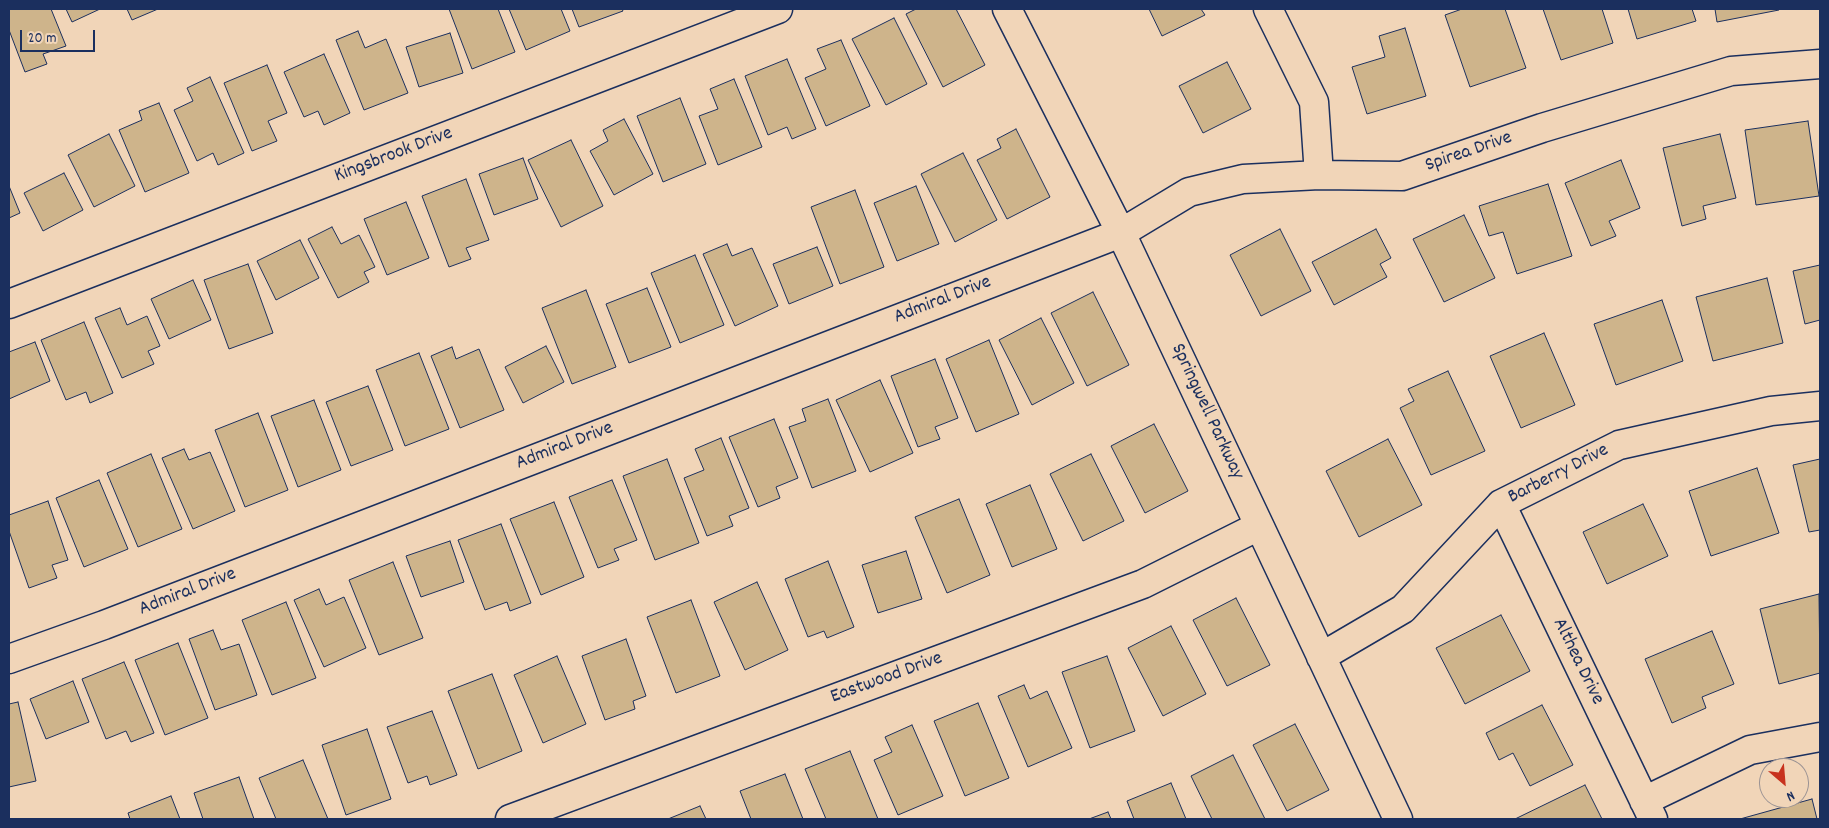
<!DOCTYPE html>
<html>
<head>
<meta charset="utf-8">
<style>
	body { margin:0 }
	#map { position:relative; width:1829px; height:828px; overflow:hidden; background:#f1d5b8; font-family:Dekko,sans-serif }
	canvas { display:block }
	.frame { position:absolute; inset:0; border:10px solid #1b2f5e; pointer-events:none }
	.north { position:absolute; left:1759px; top:758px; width:50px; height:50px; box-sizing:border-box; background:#f1d5b8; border:1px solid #9b9394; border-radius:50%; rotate:153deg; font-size:14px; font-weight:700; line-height:20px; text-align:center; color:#1b2f5e }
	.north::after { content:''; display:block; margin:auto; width:18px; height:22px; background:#c8321e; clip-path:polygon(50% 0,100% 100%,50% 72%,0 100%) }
	.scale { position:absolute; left:20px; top:30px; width:75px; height:22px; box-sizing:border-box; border:2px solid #1b2f5e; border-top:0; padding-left:6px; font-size:15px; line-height:18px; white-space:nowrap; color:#1b2f5e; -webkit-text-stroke:4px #f1d5b8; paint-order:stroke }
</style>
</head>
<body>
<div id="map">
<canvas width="1829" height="828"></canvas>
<div class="frame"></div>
<div class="north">N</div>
<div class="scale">20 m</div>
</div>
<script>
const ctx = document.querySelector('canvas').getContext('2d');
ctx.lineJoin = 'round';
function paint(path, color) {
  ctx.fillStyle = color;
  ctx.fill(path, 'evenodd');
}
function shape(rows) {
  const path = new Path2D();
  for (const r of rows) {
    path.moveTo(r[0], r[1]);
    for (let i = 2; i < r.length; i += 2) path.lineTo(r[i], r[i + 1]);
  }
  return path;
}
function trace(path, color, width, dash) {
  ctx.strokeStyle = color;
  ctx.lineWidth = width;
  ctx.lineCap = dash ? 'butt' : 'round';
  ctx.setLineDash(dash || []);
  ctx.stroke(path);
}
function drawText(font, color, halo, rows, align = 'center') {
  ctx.font = font + ' Dekko,sans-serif';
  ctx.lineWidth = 5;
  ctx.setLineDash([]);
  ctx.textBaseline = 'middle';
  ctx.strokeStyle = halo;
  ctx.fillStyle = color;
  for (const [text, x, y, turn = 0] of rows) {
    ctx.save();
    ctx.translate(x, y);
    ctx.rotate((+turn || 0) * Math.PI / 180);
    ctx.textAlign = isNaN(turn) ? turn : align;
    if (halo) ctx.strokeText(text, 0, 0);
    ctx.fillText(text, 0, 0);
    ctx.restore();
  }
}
const building = shape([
	[9,9,51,9,66,46,43,54,47,64,25,72,9,30,9,9],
	[66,9,100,9,72,22,66,9],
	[127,9,158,9,132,20,127,9],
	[449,9,498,9,515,52,472,69,449,9],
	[509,9,561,9,570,31,526,50,509,9],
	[572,9,622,9,623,11,579,27,572,9],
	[916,9,956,9,985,65,943,87,906,14,916,9],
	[1149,9,1201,9,1205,15,1162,36,1149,9],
	[1462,9,1505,9,1526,68,1470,87,1445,15,1462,9],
	[1543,9,1602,9,1613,43,1561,60,1543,9],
	[1628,9,1692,9,1696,21,1637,39,1628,9],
	[1715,9,1778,9,1779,10,1717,22,1715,9],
	[894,18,927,84,886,105,852,39,894,18],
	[1405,28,1426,96,1367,114,1352,67,1385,57,1379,36,1405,28],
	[358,31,365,48,386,39,408,93,364,110,336,40,358,31],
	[450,33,463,73,419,87,406,47,450,33],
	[841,40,870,106,826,126,805,78,826,69,817,49,841,40],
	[324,54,350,113,324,125,318,111,304,117,284,72,324,54],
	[787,59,816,129,792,139,787,127,768,135,745,76,787,59],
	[1227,62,1251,109,1203,133,1179,86,1227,62],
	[267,65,287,113,268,121,277,141,252,151,224,83,267,65],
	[210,77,244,153,218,165,213,153,197,161,174,110,193,101,187,88,210,77],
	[734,79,762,147,718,165,699,116,718,109,710,89,734,79],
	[680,98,706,164,663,182,637,116,680,98],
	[159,103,189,173,145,192,119,130,142,120,139,111,159,103],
	[624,119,653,174,614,195,590,151,608,141,603,130,624,119],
	[1808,121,1819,196,1756,205,1745,130,1808,121],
	[1016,129,1050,197,1007,219,977,160,1001,148,997,139,1016,129],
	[109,134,135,186,94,207,68,155,109,134],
	[1720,134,1736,198,1703,206,1706,219,1682,226,1663,148,1720,134],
	[571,140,603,206,561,227,528,160,571,140],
	[963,153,997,220,955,242,921,174,963,153],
	[523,158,538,199,494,215,479,174,523,158],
	[1621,160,1640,208,1609,221,1616,236,1591,246,1565,183,1621,160],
	[64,173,83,210,43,231,24,193,64,173],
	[466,179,489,240,466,248,471,259,449,267,422,196,466,179],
	[1548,184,1572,256,1517,274,1503,232,1489,236,1479,206,1548,184],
	[9,186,20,213,9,218,9,186],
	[916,186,939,244,897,261,874,203,916,186],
	[855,190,884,267,840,284,811,207,855,190],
	[406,202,429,258,387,275,364,219,406,202],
	[1464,215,1495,278,1444,302,1413,239,1464,215],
	[332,227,341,244,359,235,375,267,364,272,369,282,338,298,308,239,332,227],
	[1280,229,1311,291,1261,316,1230,255,1280,229],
	[1376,229,1391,258,1380,264,1387,277,1334,305,1312,262,1376,229],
	[300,240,319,278,276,300,257,261,300,240],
	[727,244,732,256,752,248,778,306,735,326,703,254,727,244],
	[817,247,833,286,789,304,773,264,817,247],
	[695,255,724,325,680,343,651,273,695,255],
	[248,264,273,333,229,349,204,280,248,264],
	[1820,265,1820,320,1805,324,1793,271,1820,265],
	[1767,278,1783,343,1713,361,1696,297,1767,278],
	[193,280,211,320,169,339,151,299,193,280],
	[647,288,671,347,629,363,606,304,647,288],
	[586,290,616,367,572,384,542,308,586,290],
	[1093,292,1129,365,1087,386,1051,313,1093,292],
	[1662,300,1683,361,1616,385,1594,324,1662,300],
	[120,308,127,325,147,316,160,346,148,351,154,364,122,378,95,318,120,308],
	[1041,318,1074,383,1032,405,999,340,1041,318],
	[84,322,113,393,90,403,86,392,66,400,41,340,84,322],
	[1544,333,1575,405,1521,428,1490,356,1544,333],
	[989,340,1019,414,976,432,946,359,989,340],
	[35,342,50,381,9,399,9,352,35,342],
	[546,346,564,382,523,403,505,367,546,346],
	[452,347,456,359,479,349,504,410,460,428,431,356,452,347],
	[419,353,449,429,405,446,376,370,419,353],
	[935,359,958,418,935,427,940,439,918,447,891,376,935,359],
	[1448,371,1485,451,1431,475,1400,408,1414,401,1408,389,1448,371],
	[880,380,913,453,870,472,836,400,880,380],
	[368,386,393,450,351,466,326,402,368,386],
	[828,399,856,471,812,488,789,427,806,421,802,409,828,399],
	[314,400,341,470,298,487,271,416,314,400],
	[258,413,288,490,245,507,215,430,258,413],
	[774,419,798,478,776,487,780,498,758,507,729,437,774,419],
	[1154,424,1188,491,1145,513,1111,446,1154,424],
	[721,438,749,508,729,516,733,526,707,536,684,478,704,470,695,449,721,438],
	[1388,439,1422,505,1359,537,1326,471,1388,439],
	[184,449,189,460,210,452,235,511,193,529,162,458,184,449],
	[151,454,182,529,138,547,107,473,151,454],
	[1091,454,1124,521,1083,541,1050,474,1091,454],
	[667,459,699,543,655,560,623,476,667,459],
	[1820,459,1820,530,1809,532,1793,465,1820,459],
	[1757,468,1779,533,1711,556,1689,491,1757,468],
	[99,480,128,549,84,567,56,498,99,480],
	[612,480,637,540,614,549,619,560,598,568,569,497,612,480],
	[1030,485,1057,549,1012,567,986,504,1030,485],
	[959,499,990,575,947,593,915,517,959,499],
	[48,501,68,560,52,565,57,578,29,588,9,531,9,515,48,501],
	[554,502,584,577,541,595,510,519,554,502],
	[1643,504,1668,556,1607,584,1583,532,1643,504],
	[501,524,531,603,510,611,507,602,485,610,458,540,501,524],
	[450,541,464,582,421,597,406,556,450,541],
	[906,551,922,599,878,613,862,565,906,551],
	[828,561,854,627,827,638,824,631,808,637,785,579,828,561],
	[393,562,423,638,379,655,349,580,393,562],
	[757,582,788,650,745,670,714,602,757,582],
	[319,589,326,605,344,597,366,648,324,667,294,600,319,589],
	[1819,594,1820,673,1779,684,1760,609,1819,594],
	[1236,598,1270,665,1227,686,1193,620,1236,598],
	[691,600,720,676,676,693,647,617,691,600],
	[286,602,316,678,272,695,242,620,286,602],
	[1501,615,1530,671,1465,704,1436,648,1501,615],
	[1171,626,1206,694,1163,716,1128,648,1171,626],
	[213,630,221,650,239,644,257,695,215,710,189,639,213,630],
	[1712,631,1734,684,1702,697,1706,708,1672,723,1645,659,1712,631],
	[626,639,646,696,633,701,635,709,605,720,582,656,626,639],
	[178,643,208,718,165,735,135,660,178,643],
	[557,656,586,724,543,743,514,675,557,656],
	[1107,656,1135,731,1090,748,1062,672,1107,656],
	[124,662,154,733,131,742,126,731,106,739,82,679,124,662],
	[492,674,522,751,478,769,448,691,492,674],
	[73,681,89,722,46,739,30,699,73,681],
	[1024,685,1030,699,1047,691,1072,748,1028,767,998,696,1024,685],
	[18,702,36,781,9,787,9,704,18,702],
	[978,703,1009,778,965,796,934,721,978,703],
	[1542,705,1573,765,1530,786,1513,753,1499,760,1486,733,1542,705],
	[432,711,457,775,430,785,427,776,408,783,387,727,432,711],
	[1295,724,1329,790,1287,811,1253,745,1295,724],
	[912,725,943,796,898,815,874,760,892,752,885,737,912,725],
	[367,729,391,799,346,815,322,745,367,729],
	[850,751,878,819,826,819,805,769,850,751],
	[1233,755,1265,819,1212,819,1191,776,1233,755],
	[303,760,328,819,276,819,259,778,303,760],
	[785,774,803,819,751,819,740,791,785,774],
	[239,777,254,819,203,819,194,793,239,777],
	[1171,783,1186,819,1134,819,1127,801,1171,783],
	[1585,785,1602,819,1515,819,1585,785],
	[171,796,180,819,130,819,128,813,171,796],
	[1812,799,1817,819,1740,819,1812,799],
	[700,806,706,819,668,819,700,806],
	[1108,812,1111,819,1089,819,1108,812]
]);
paint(building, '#ceb48b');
trace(building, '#1b2f5e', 1);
const minor = shape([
	[1007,9,1121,233,1398,819],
	[1268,9,1314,102,1319,175],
	[9,304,778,9],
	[1501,504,1653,819],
	[1321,657,1403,609,1501,504,1619,445,1771,411,1820,406],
	[9,659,104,625,1121,233,1189,192,1243,179,1319,175,1402,176,1542,128,1731,71,1820,64],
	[1644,801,1750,750,1820,737],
	[510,819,1143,584,1259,526]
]);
trace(minor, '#1b2f5e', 31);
trace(minor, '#f1d5b8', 28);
drawText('20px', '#1b2f5e', '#f1d5b8', [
	["Spirea Drive",1469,153,-19],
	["Kingsbrook Drive",394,156,-21],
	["Admiral Drive",943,301,-21],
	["Springwell Parkway",1206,412,65],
	["Admiral Drive",565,447,-21],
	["Barberry Drive",1559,475,-27],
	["Admiral Drive",188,593,-21],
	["Althea Drive",1577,662,64],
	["Eastwood Drive",887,679,-20]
]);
</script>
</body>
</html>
